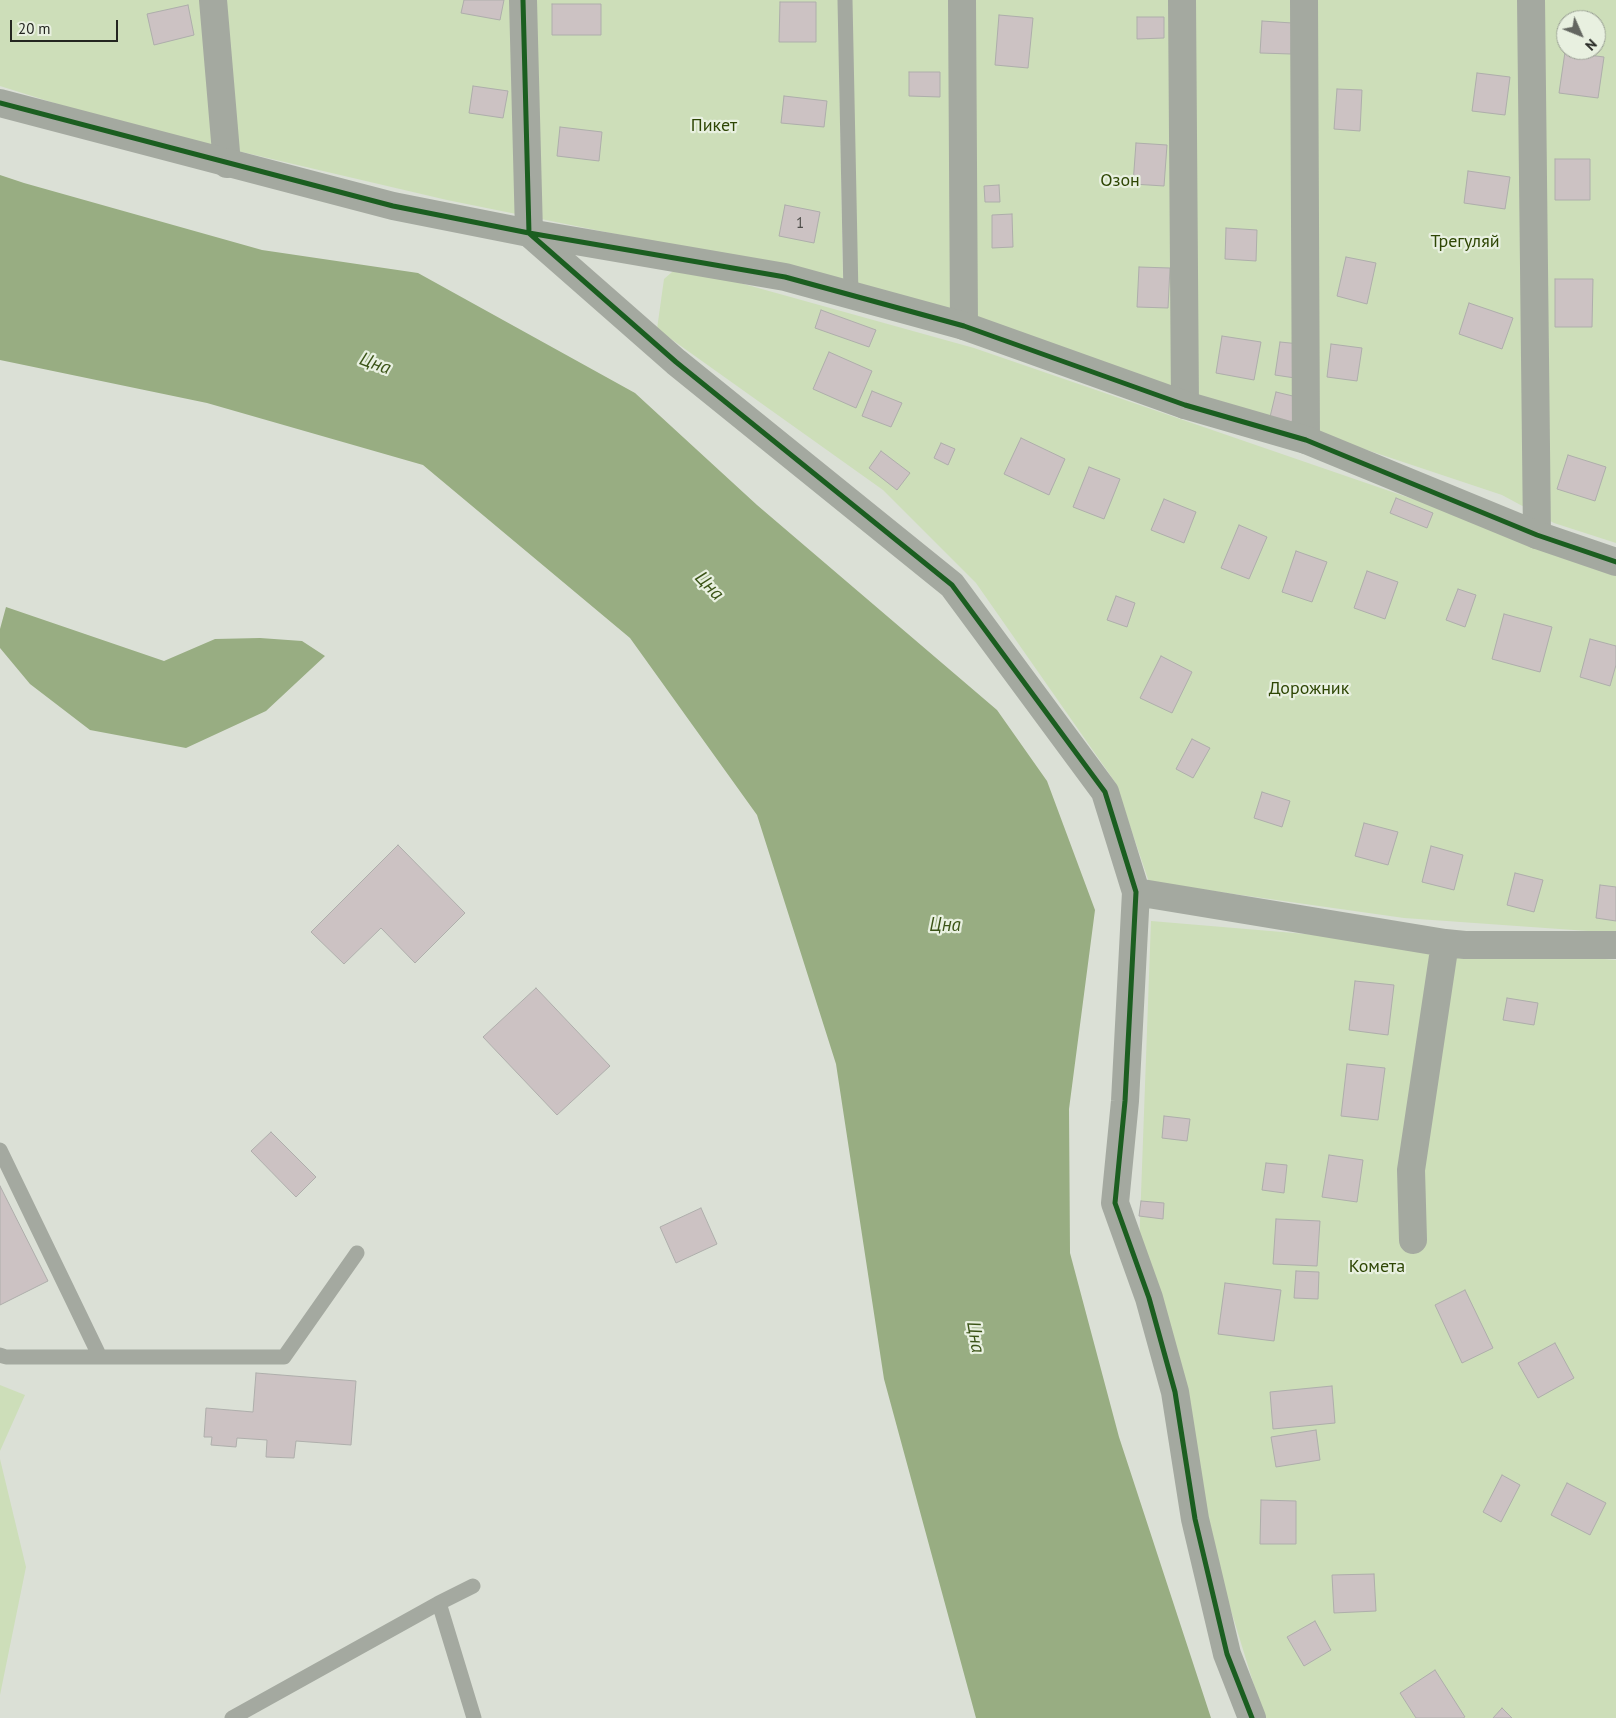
<!DOCTYPE html>
<html>
<head>
<meta charset="utf-8">
<style>
	body { margin:0 }
	#map { position:relative; width:1616px; height:1718px; overflow:hidden; background:#dbe0d6; font-family:"PT Sans",sans-serif }
	canvas { display:block }
	.north { position:absolute; left:1556px; top:10px; width:50px; height:50px; box-sizing:border-box; background:#e8f0e0; border:1px solid #999f93; border-radius:50%; rotate:134deg; font-size:14px; font-weight:700; line-height:20px; text-align:center; color:#232520 }
	.north::after { content:''; display:block; margin:auto; width:18px; height:22px; background:#636660; clip-path:polygon(50% 0,100% 100%,50% 72%,0 100%) }
	.scale { position:absolute; left:10px; top:20px; width:108px; height:22px; box-sizing:border-box; border:2px solid #232520; border-top:0; padding-left:6px; font-size:15px; line-height:18px; white-space:nowrap; color:#232520; -webkit-text-stroke:4px #e8f0e0; paint-order:stroke }
</style>
</head>
<body>
<div id="map">
<canvas width="1616" height="1718"></canvas>
<div class="north">N</div>
<div class="scale">20 m</div>
</div>
<script>
const ctx = document.querySelector('canvas').getContext('2d');
ctx.lineJoin = 'round';
function paint(path, color) {
  ctx.fillStyle = color;
  ctx.fill(path, 'evenodd');
}
function shape(rows) {
  const path = new Path2D();
  for (const r of rows) {
    path.moveTo(r[0], r[1]);
    for (let i = 2; i < r.length; i += 2) path.lineTo(r[i], r[i + 1]);
  }
  return path;
}
function trace(path, color, width, dash) {
  ctx.strokeStyle = color;
  ctx.lineWidth = width;
  ctx.lineCap = dash ? 'butt' : 'round';
  ctx.setLineDash(dash || []);
  ctx.stroke(path);
}
function drawText(font, color, halo, rows, align = 'center') {
  ctx.font = font + ' "PT Sans",sans-serif';
  ctx.lineWidth = 4.5;
  ctx.setLineDash([]);
  ctx.textBaseline = 'middle';
  ctx.strokeStyle = halo;
  ctx.fillStyle = color;
  for (const [text, x, y, turn = 0] of rows) {
    ctx.save();
    ctx.translate(x, y);
    ctx.rotate((+turn || 0) * Math.PI / 180);
    ctx.textAlign = isNaN(turn) ? turn : align;
    if (halo) ctx.strokeText(text, 0, 0);
    ctx.fillText(text, 0, 0);
    ctx.restore();
  }
}
paint(shape([
	[0,0,838,0,843,280,447,200,118,123,0,86],
	[850,0,1300,0,1295,429,856,283],
	[1313,0,1616,0,1616,543,1554,523,1502,495,1316,433],
	[1566,20,1596,20,1596,50,1566,50],
	[679,266,974,348,1616,569,1616,933,1404,918,1149,882,1115,782,976,583,883,490,657,329,664,279],
	[1151,921,1616,960,1616,1718,1264,1718,1137,1304],
	[0,1385,25,1395,0,1451],
	[0,1459,26,1567,0,1695]
]), '#cddeb9');
paint(shape([
	[0,175,24,183,262,250,418,273,635,393,757,505,997,710,1047,781,1095,910,1069,1109,1070,1253,1119,1437,1211,1718,976,1718,884,1379,836,1064,757,815,630,638,423,465,207,403,0,360],
	[6,607,164,661,215,639,260,638,302,641,325,656,266,711,186,748,90,730,30,684,0,648,0,629]
]), '#98ad82');
const building = shape([
	[464,0,504,0,500,20,461,13,464,0],
	[780,2,816,2,816,42,779,42,780,2],
	[552,4,601,4,601,35,552,35,552,4],
	[188,5,194,35,154,45,147,14,188,5],
	[999,15,1033,18,1028,68,995,65,999,15],
	[1137,17,1164,17,1164,38,1137,39,1137,17],
	[1262,21,1292,23,1291,54,1260,53,1262,21],
	[1565,52,1604,57,1598,98,1559,93,1565,52],
	[909,72,940,72,940,97,909,96,909,72],
	[1477,73,1510,77,1505,115,1472,111,1477,73],
	[473,86,508,91,503,118,469,113,473,86],
	[1337,89,1362,90,1360,131,1334,129,1337,89],
	[784,96,827,101,824,127,781,123,784,96],
	[560,127,602,132,599,161,557,156,560,127],
	[1136,143,1167,145,1164,186,1133,184,1136,143],
	[1555,159,1590,159,1590,200,1555,200,1555,159],
	[1468,171,1510,177,1505,209,1464,203,1468,171],
	[999,185,1000,202,985,202,984,186,999,185],
	[785,205,820,212,814,243,779,236,785,205],
	[1012,214,1013,247,992,248,992,215,1012,214],
	[1226,228,1257,230,1256,261,1225,259,1226,228],
	[1346,257,1376,263,1367,304,1337,296,1346,257],
	[1139,267,1170,268,1168,308,1137,307,1139,267],
	[1555,279,1593,279,1592,327,1555,327,1555,279],
	[1469,303,1513,318,1502,349,1459,334,1469,303],
	[821,310,876,330,869,347,815,328,821,310],
	[1222,336,1261,342,1254,380,1216,373,1222,336],
	[1280,342,1300,344,1295,378,1275,375,1280,342],
	[1331,344,1362,348,1357,381,1327,377,1331,344],
	[829,352,872,371,856,408,813,389,829,352],
	[872,391,902,403,891,427,862,416,872,391],
	[1276,392,1297,397,1292,422,1270,417,1276,392],
	[1021,438,1065,459,1049,495,1004,474,1021,438],
	[941,443,955,449,948,465,934,458,941,443],
	[881,451,910,473,897,490,869,468,881,451],
	[1568,455,1606,467,1595,501,1557,489,1568,455],
	[1089,467,1120,479,1104,519,1073,507,1089,467],
	[1396,498,1433,513,1427,528,1390,513,1396,498],
	[1164,499,1196,512,1184,543,1151,530,1164,499],
	[1239,525,1267,537,1249,579,1221,568,1239,525],
	[1296,551,1327,562,1312,602,1282,592,1296,551],
	[1367,571,1398,582,1385,619,1354,608,1367,571],
	[1458,589,1476,595,1465,627,1446,620,1458,589],
	[1116,596,1135,603,1127,627,1107,620,1116,596],
	[1504,614,1552,627,1540,672,1492,659,1504,614],
	[1590,639,1616,646,1616,665,1610,686,1580,677,1590,639],
	[1161,656,1192,672,1172,713,1140,698,1161,656],
	[1192,739,1210,748,1193,778,1176,769,1192,739],
	[1262,792,1290,801,1282,827,1254,818,1262,792],
	[1364,823,1398,832,1388,865,1355,856,1364,823],
	[398,845,465,913,415,963,381,928,344,964,311,932,398,845],
	[1431,846,1463,855,1454,890,1422,882,1431,846],
	[1515,873,1543,880,1534,912,1507,905,1515,873],
	[1600,885,1616,887,1616,921,1596,918,1600,885],
	[1355,981,1394,985,1388,1035,1349,1030,1355,981],
	[536,988,610,1066,557,1115,483,1037,536,988],
	[1507,998,1538,1003,1534,1025,1503,1020,1507,998],
	[1347,1064,1385,1068,1378,1120,1341,1116,1347,1064],
	[1164,1116,1190,1119,1187,1141,1162,1138,1164,1116],
	[271,1132,316,1177,296,1197,251,1151,271,1132],
	[1329,1155,1363,1160,1357,1202,1322,1197,1329,1155],
	[1266,1163,1287,1165,1284,1193,1262,1190,1266,1163],
	[0,1186,48,1281,0,1305,0,1186],
	[1141,1201,1164,1203,1163,1219,1139,1216,1141,1201],
	[701,1208,717,1244,676,1263,660,1227,701,1208],
	[1276,1219,1320,1221,1317,1266,1273,1264,1276,1219],
	[1296,1271,1319,1272,1318,1299,1294,1298,1296,1271],
	[1225,1283,1281,1290,1274,1341,1218,1334,1225,1283],
	[1465,1290,1493,1348,1462,1363,1435,1305,1465,1290],
	[1555,1343,1574,1378,1538,1398,1518,1363,1555,1343],
	[256,1373,356,1381,351,1445,296,1441,294,1458,266,1457,267,1440,237,1438,236,1447,211,1445,212,1437,204,1437,206,1408,253,1412,256,1373],
	[1332,1386,1335,1423,1273,1429,1270,1392,1332,1386],
	[1316,1430,1320,1460,1276,1467,1271,1437,1316,1430],
	[1502,1475,1520,1485,1501,1522,1483,1512,1502,1475],
	[1567,1483,1606,1503,1590,1535,1551,1515,1567,1483],
	[1261,1500,1296,1501,1296,1544,1260,1544,1261,1500],
	[1374,1574,1376,1611,1334,1613,1332,1575,1374,1574],
	[1315,1621,1331,1650,1304,1666,1287,1637,1315,1621],
	[1435,1670,1465,1717,1463,1718,1416,1718,1400,1693,1435,1670],
	[1502,1708,1512,1718,1493,1718,1502,1708]
]);
paint(building, '#ccc2c3');
trace(building, '#aeaeab', 1);
trace(shape([
	[845,0,851,296],
	[0,1150,100,1357],
	[0,1355,6,1357,284,1357,357,1253],
	[439,1603,474,1718],
	[232,1718,439,1603,473,1586]
]), '#a4a9a0', 15);
trace(shape([
	[213,0,227,164],
	[523,0,529,233,676,362,952,585,1105,792,1136,892,1125,1101,1115,1203,1149,1298,1175,1392,1195,1519,1227,1654,1252,1718],
	[962,0,964,326],
	[1182,0,1185,405],
	[1304,0,1306,440],
	[1531,0,1537,535],
	[1136,892,1445,943,1465,945,1616,945],
	[1413,1240,1411,1170,1445,943]
]), '#a4a9a0', 28);
trace(shape([
	[0,103,393,206,529,233,785,277,964,326,1185,405,1306,440,1537,535,1616,562]
]), '#a4a9a0', 28);
trace(shape([
	[523,0,529,233,676,362,952,585,1105,792,1136,892,1125,1101,1115,1203,1149,1298,1175,1392,1195,1519,1227,1654,1252,1718],
	[0,103,393,206,529,233,785,277,964,326,1185,405,1306,440,1537,535,1616,562]
]), '#1b5e20', 5);
drawText('15px', '#4d4c49', null, [
	["1",800,224]
]);
drawText('18px', '#2e4604', '#e8f0e0', [
	["Пикет",714,126],
	["Озон",1120,181],
	["Трегуляй",1465,242],
	["Дорожник",1309,689],
	["Комета",1377,1267]
]);
drawText('italic 19px', '#3b5417', '#e8f0e0', [
	["Цна",375,364,20],
	["Цна",709,586,46],
	["Цна",945,926],
	["Цна",975,1337,80]
]);
</script>
</body>
</html>
